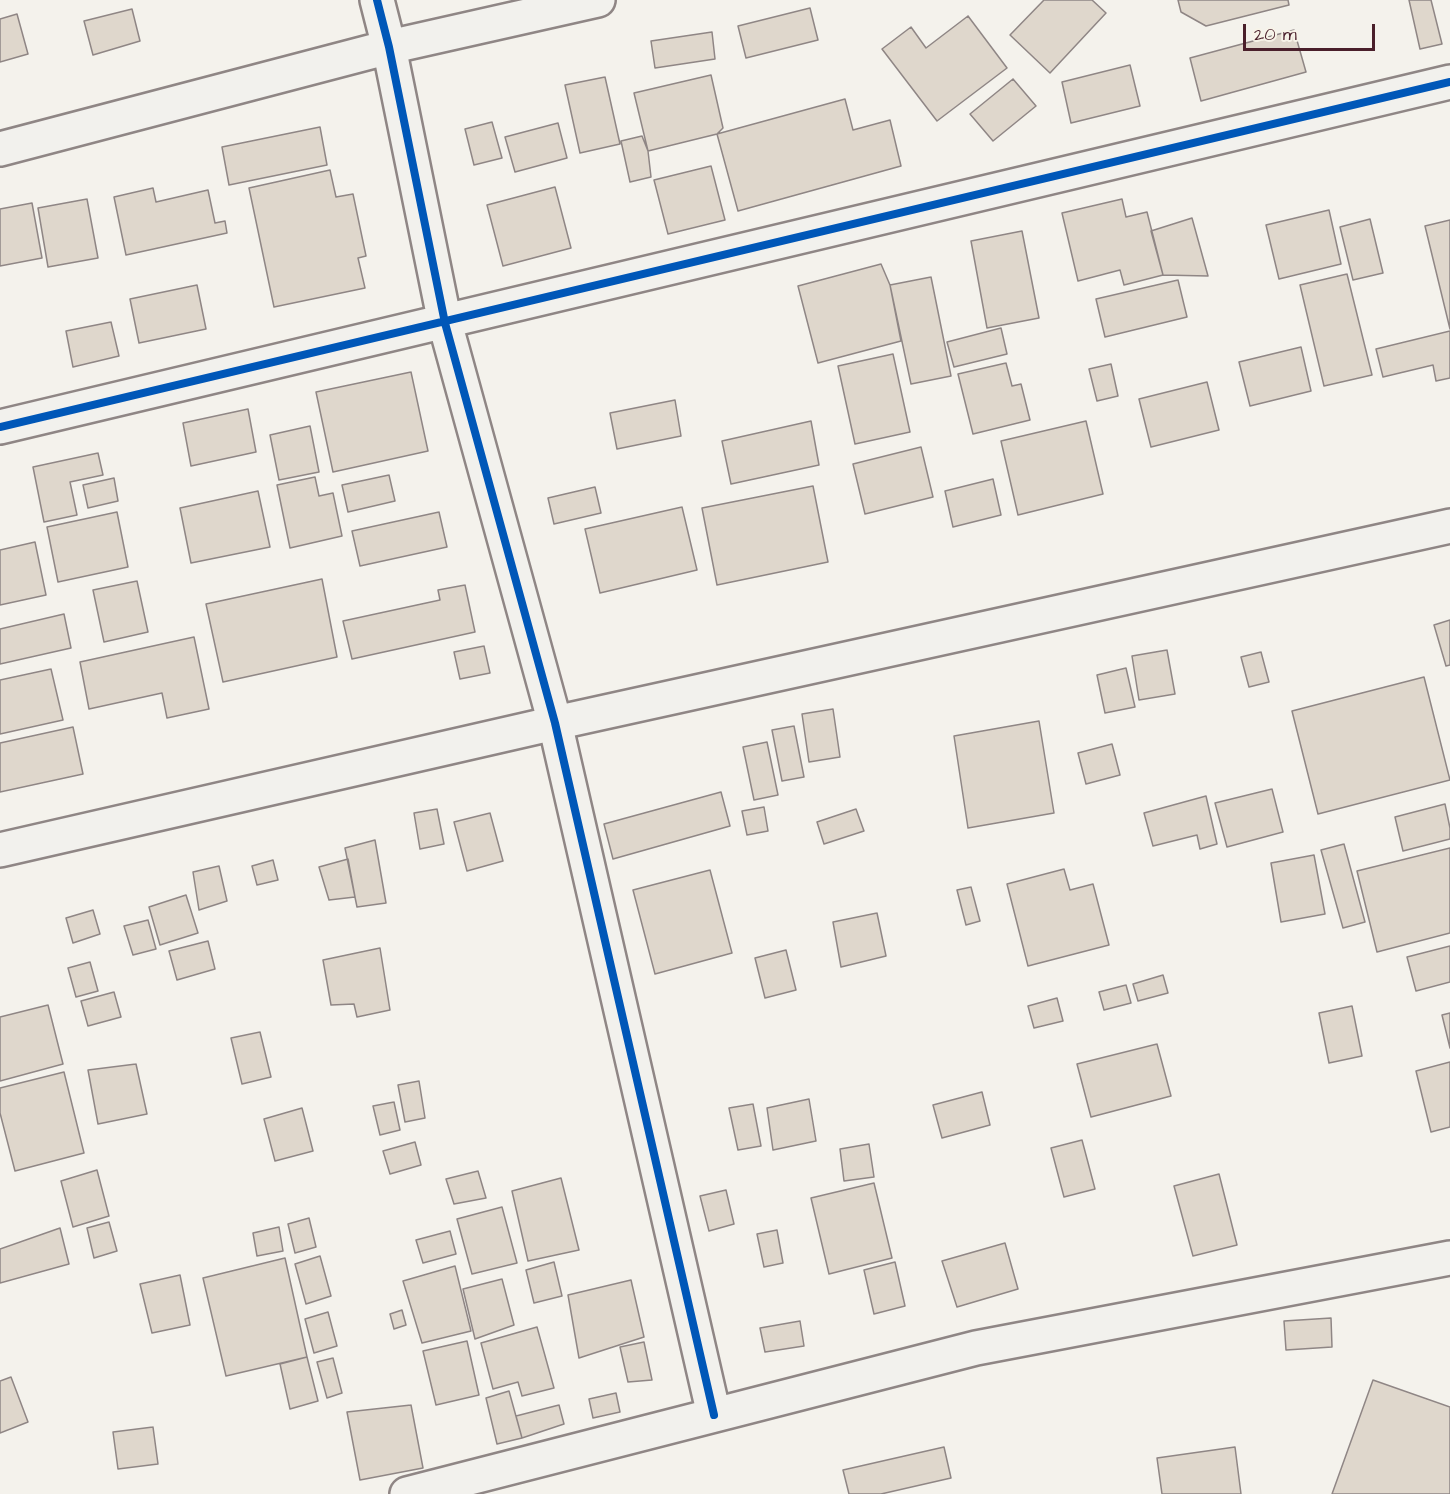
<!DOCTYPE html>
<html>
<head>
<meta charset="utf-8">
<style>
	body { margin:0 }
	#map { position:relative; width:1450px; height:1494px; overflow:hidden; background:#f4f2ec; font-family:"Architects Daughter",sans-serif }
	canvas { display:block }
	.scale { position:absolute; left:1243px; top:24px; width:132px; height:27px; box-sizing:border-box; border:3px solid #4a1f2b; border-top:0; padding-left:8px; font-size:18px; line-height:21px; white-space:nowrap; color:#4a1f2b; -webkit-text-stroke:4px #f7f3e8; paint-order:stroke }
</style>
</head>
<body>
<div id="map">
<canvas width="1450" height="1494"></canvas>
<div class="scale">20 m</div>
</div>
<script>
const ctx = document.querySelector('canvas').getContext('2d');
ctx.lineJoin = 'round';
function paint(path, color) {
  ctx.fillStyle = color;
  ctx.fill(path, 'evenodd');
}
function shape(rows) {
  const path = new Path2D();
  for (const r of rows) {
    path.moveTo(r[0], r[1]);
    for (let i = 2; i < r.length; i += 2) path.lineTo(r[i], r[i + 1]);
  }
  return path;
}
function trace(path, color, width, dash) {
  ctx.strokeStyle = color;
  ctx.lineWidth = width;
  ctx.lineCap = dash ? 'butt' : 'round';
  ctx.setLineDash(dash || []);
  ctx.stroke(path);
}
const building = shape([
	[1044,0,1092,0,1106,13,1050,73,1010,35,1044,0],
	[1178,0,1288,0,1289,5,1206,26,1181,12,1178,0],
	[1409,0,1431,0,1442,44,1420,49,1409,0],
	[810,8,818,40,746,58,738,26,810,8],
	[132,9,140,41,93,55,84,21,132,9],
	[17,14,28,54,0,62,0,19,17,14],
	[968,16,1007,68,937,121,882,49,911,27,926,48,968,16],
	[1294,30,1306,72,1201,101,1190,58,1294,30],
	[712,32,715,59,655,68,651,41,712,32],
	[1130,65,1140,106,1071,123,1062,82,1130,65],
	[711,75,723,128,717,134,648,151,634,93,711,75],
	[605,77,620,144,580,153,565,85,605,77],
	[1013,79,1036,106,993,141,970,114,1013,79],
	[845,99,853,130,890,120,901,166,738,211,717,134,845,99],
	[492,122,502,158,474,165,465,129,492,122],
	[558,123,567,158,515,172,505,137,558,123],
	[320,127,327,165,229,185,222,147,320,127],
	[642,136,648,151,651,177,630,182,621,141,642,136],
	[711,166,725,220,668,234,654,180,711,166],
	[330,170,336,197,353,194,366,256,358,258,365,288,274,307,249,188,330,170],
	[555,187,571,248,503,266,487,205,555,187],
	[153,188,156,202,208,190,215,223,225,221,227,233,126,255,114,197,153,188],
	[87,199,98,258,48,267,38,208,87,199],
	[1122,199,1126,217,1147,212,1163,275,1124,285,1120,270,1078,281,1062,213,1122,199],
	[32,203,42,258,0,266,0,209,32,203],
	[1329,210,1341,264,1279,279,1266,225,1329,210],
	[1192,218,1208,276,1163,275,1151,231,1192,218],
	[1370,219,1383,273,1353,280,1340,227,1370,219],
	[1450,220,1450,329,1425,226,1450,220],
	[1022,231,1039,318,987,328,971,241,1022,231],
	[881,264,890,285,901,341,818,363,798,286,881,264],
	[1347,274,1372,375,1324,386,1300,285,1347,274],
	[931,277,951,376,911,384,890,285,931,277],
	[1178,280,1187,317,1105,337,1096,299,1178,280],
	[197,285,206,329,139,343,130,299,197,285],
	[111,322,119,356,73,367,66,331,111,322],
	[1001,328,1007,354,954,367,947,342,1001,328],
	[1450,331,1450,378,1436,381,1433,365,1383,377,1376,349,1450,331],
	[1301,347,1311,391,1250,406,1239,362,1301,347],
	[893,354,910,432,855,444,838,366,893,354],
	[1006,363,1012,386,1021,384,1030,420,973,434,958,374,1006,363],
	[1111,364,1118,396,1097,401,1089,369,1111,364],
	[411,372,428,451,333,472,316,392,411,372],
	[1207,382,1219,430,1151,447,1139,399,1207,382],
	[675,400,681,436,617,449,610,413,675,400],
	[248,409,256,452,191,466,183,423,248,409],
	[811,421,819,465,731,484,722,441,811,421],
	[1086,421,1103,494,1018,515,1001,441,1086,421],
	[310,426,319,472,279,480,270,435,310,426],
	[921,447,933,497,865,514,853,464,921,447],
	[98,453,103,475,70,482,77,515,44,522,33,467,98,453],
	[389,475,395,501,348,512,342,485,389,475],
	[315,477,319,496,333,493,342,536,290,548,277,485,315,477],
	[114,478,118,501,88,508,83,485,114,478],
	[993,479,1001,515,953,527,945,491,993,479],
	[813,486,828,562,717,585,702,508,813,486],
	[595,487,601,513,554,524,548,498,595,487],
	[258,491,270,547,191,563,180,508,258,491],
	[682,507,697,570,600,593,585,529,682,507],
	[117,512,128,567,58,582,47,527,117,512],
	[439,512,447,547,360,566,352,531,439,512],
	[35,542,46,595,0,605,0,550,35,542],
	[322,579,337,657,223,682,206,604,322,579],
	[137,581,148,632,104,642,93,590,137,581],
	[465,585,475,632,352,659,343,621,440,600,438,590,465,585],
	[64,614,71,648,0,664,0,629,64,614],
	[1450,620,1450,665,1446,666,1434,625,1450,620],
	[194,637,209,709,167,718,162,693,89,709,80,662,194,637],
	[484,646,490,673,460,679,454,652,484,646],
	[1167,650,1175,694,1139,700,1132,656,1167,650],
	[1261,652,1269,682,1249,687,1241,657,1261,652],
	[1126,668,1135,707,1105,713,1097,675,1126,668],
	[51,669,63,720,0,734,0,680,51,669],
	[1424,677,1450,780,1318,814,1292,711,1424,677],
	[833,709,840,757,809,762,802,714,833,709],
	[1039,721,1054,813,968,828,954,736,1039,721],
	[794,726,804,777,782,781,772,730,794,726],
	[73,727,83,774,0,792,0,743,73,727],
	[767,742,778,795,754,800,743,747,767,742],
	[1112,744,1120,775,1086,784,1078,753,1112,744],
	[1272,789,1283,832,1227,847,1215,803,1272,789],
	[721,792,730,826,613,859,604,824,721,792],
	[1206,796,1217,844,1200,849,1197,835,1153,846,1144,813,1206,796],
	[1445,804,1450,828,1450,839,1403,851,1395,817,1445,804],
	[764,807,768,831,747,835,742,811,764,807],
	[437,809,444,844,420,849,414,813,437,809],
	[856,809,864,831,824,844,817,822,856,809],
	[490,813,503,861,467,871,454,822,490,813],
	[375,840,386,903,357,907,345,848,375,840],
	[1344,844,1365,922,1343,928,1321,850,1344,844],
	[1450,848,1450,933,1377,952,1357,871,1450,848],
	[1314,855,1325,914,1281,922,1271,863,1314,855],
	[348,859,355,897,329,900,319,867,348,859],
	[273,860,278,880,257,885,252,866,273,860],
	[219,866,227,901,199,910,193,872,219,866],
	[1064,869,1070,890,1093,884,1109,945,1028,966,1007,884,1064,869],
	[710,870,732,953,655,974,633,890,710,870],
	[971,887,980,921,966,925,957,890,971,887],
	[186,895,198,933,160,945,149,907,186,895],
	[93,910,100,934,73,943,66,918,93,910],
	[877,913,886,956,841,967,833,922,877,913],
	[148,920,156,949,133,955,124,926,148,920],
	[208,941,215,969,177,980,169,951,208,941],
	[1450,946,1450,982,1416,991,1407,957,1450,946],
	[380,948,390,1010,357,1017,354,1004,331,1005,323,960,380,948],
	[786,950,796,990,765,998,755,958,786,950],
	[90,962,98,991,76,997,68,968,90,962],
	[1163,975,1168,993,1138,1001,1133,984,1163,975],
	[1126,985,1131,1003,1104,1010,1099,992,1126,985],
	[114,992,121,1017,88,1026,81,1001,114,992],
	[1057,998,1063,1021,1034,1028,1028,1006,1057,998],
	[48,1005,63,1064,0,1081,0,1017,48,1005],
	[1352,1006,1362,1056,1329,1063,1319,1013,1352,1006],
	[1450,1013,1450,1048,1442,1015,1450,1013],
	[260,1032,271,1077,242,1084,231,1038,260,1032],
	[1157,1044,1171,1096,1091,1117,1077,1064,1157,1044],
	[1450,1062,1450,1127,1431,1132,1416,1071,1450,1062],
	[136,1064,147,1114,98,1124,88,1070,136,1064],
	[64,1072,84,1153,15,1171,0,1113,0,1088,64,1072],
	[419,1081,425,1118,405,1122,398,1085,419,1081],
	[982,1092,990,1125,942,1138,933,1105,982,1092],
	[809,1099,816,1141,773,1150,767,1108,809,1099],
	[394,1102,400,1130,380,1135,373,1106,394,1102],
	[753,1104,761,1146,738,1150,729,1108,753,1104],
	[302,1108,313,1151,275,1161,264,1119,302,1108],
	[1082,1140,1095,1189,1064,1197,1051,1148,1082,1140],
	[415,1142,421,1165,390,1174,383,1151,415,1142],
	[869,1144,874,1177,844,1181,840,1149,869,1144],
	[97,1170,109,1216,73,1227,61,1181,97,1170],
	[478,1171,486,1198,454,1204,446,1179,478,1171],
	[1219,1174,1237,1245,1193,1256,1174,1186,1219,1174],
	[561,1178,579,1250,528,1261,512,1191,561,1178],
	[874,1183,892,1258,829,1274,811,1198,874,1183],
	[726,1190,734,1224,709,1231,700,1196,726,1190],
	[502,1207,517,1263,472,1274,457,1219,502,1207],
	[309,1218,316,1247,295,1253,288,1224,309,1218],
	[109,1222,117,1251,94,1258,87,1228,109,1222],
	[279,1227,283,1251,257,1256,253,1233,279,1227],
	[60,1228,69,1264,0,1283,0,1249,60,1228],
	[777,1230,783,1263,764,1267,757,1234,777,1230],
	[450,1231,456,1254,423,1263,416,1240,450,1231],
	[1005,1243,1018,1289,957,1307,942,1261,1005,1243],
	[320,1256,331,1296,306,1304,295,1264,320,1256],
	[285,1258,307,1357,226,1376,203,1278,285,1258],
	[554,1262,562,1296,534,1303,526,1270,554,1262],
	[895,1262,905,1306,874,1314,864,1270,895,1262],
	[455,1266,471,1331,422,1343,403,1281,455,1266],
	[180,1275,190,1325,152,1333,140,1284,180,1275],
	[502,1279,514,1325,475,1339,463,1289,502,1279],
	[631,1280,644,1337,579,1358,568,1295,631,1280],
	[402,1310,406,1325,394,1329,390,1314,402,1310],
	[328,1312,337,1346,314,1353,305,1319,328,1312],
	[1331,1318,1332,1347,1286,1350,1284,1321,1331,1318],
	[800,1321,804,1346,765,1352,760,1328,800,1321],
	[537,1327,554,1388,522,1396,518,1382,493,1389,481,1343,537,1327],
	[467,1341,479,1395,436,1405,423,1351,467,1341],
	[644,1342,652,1380,628,1382,620,1347,644,1342],
	[307,1357,318,1401,290,1409,280,1364,307,1357],
	[333,1358,342,1393,327,1398,317,1362,333,1358],
	[11,1377,28,1422,0,1433,0,1381,11,1377],
	[1373,1380,1450,1407,1450,1494,1332,1494,1373,1380],
	[509,1391,522,1438,497,1444,486,1398,509,1391],
	[616,1393,620,1412,593,1418,589,1399,616,1393],
	[411,1405,423,1468,360,1480,347,1412,411,1405],
	[559,1405,564,1424,522,1438,516,1416,559,1405],
	[153,1427,158,1464,118,1469,113,1432,153,1427],
	[944,1447,951,1478,881,1494,849,1494,843,1470,944,1447],
	[1235,1447,1241,1494,1162,1494,1157,1458,1235,1447]
]);
paint(building, '#dfd7cc');
trace(building, '#8f8685', 1.5);
const minor = shape([
	[377,0,389,47,445,323,555,723,714,1415],
	[0,149,389,47,598,0],
	[0,427,1450,82],
	[407,1494,976,1348,1450,1258]
]);
const secondary = shape([
	[0,850,555,723,1450,526]
]);
trace(minor, '#8f8685', 38);
trace(secondary, '#8f8685', 38);
trace(minor, '#f2f1ed', 33);
trace(secondary, '#f2f1ed', 33);
trace(shape([
	[377,0,389,47,445,323,555,723,714,1415],
	[0,427,1450,82]
]), '#0057b8', 8);
</script>
</body>
</html>
